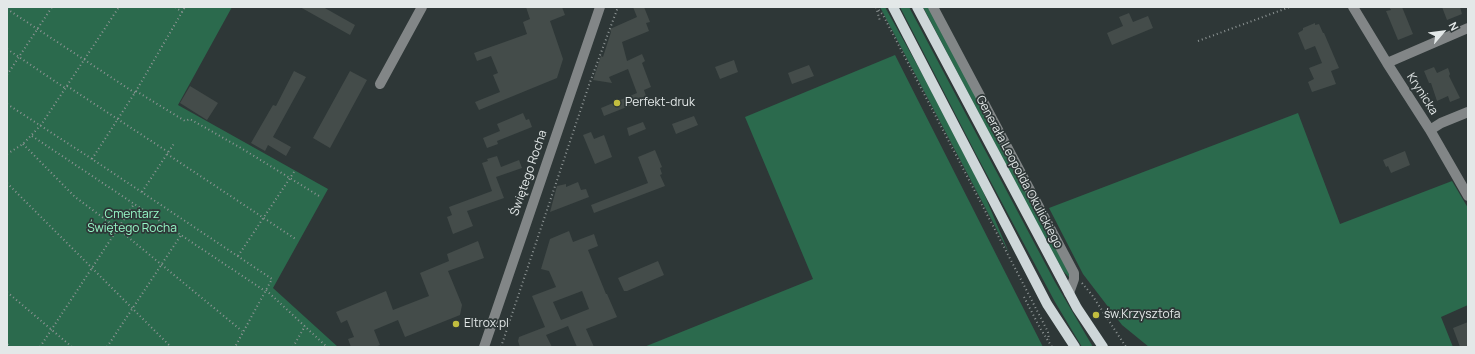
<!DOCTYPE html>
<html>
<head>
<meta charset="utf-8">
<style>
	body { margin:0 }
	#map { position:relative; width:1475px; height:354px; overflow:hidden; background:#2e3737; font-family:Manrope,sans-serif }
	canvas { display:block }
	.frame { position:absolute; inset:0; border:8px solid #e3e8e8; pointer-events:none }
	.north { position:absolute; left:1423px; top:12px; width:40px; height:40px; -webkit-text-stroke:3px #2e3737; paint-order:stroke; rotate:62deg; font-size:11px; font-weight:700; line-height:16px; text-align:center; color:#e3e8e8 }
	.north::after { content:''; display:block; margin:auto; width:14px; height:18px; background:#e3e8e8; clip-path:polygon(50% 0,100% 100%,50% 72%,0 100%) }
</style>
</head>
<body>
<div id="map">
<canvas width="1475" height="354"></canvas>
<div class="frame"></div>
<div class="north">N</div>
</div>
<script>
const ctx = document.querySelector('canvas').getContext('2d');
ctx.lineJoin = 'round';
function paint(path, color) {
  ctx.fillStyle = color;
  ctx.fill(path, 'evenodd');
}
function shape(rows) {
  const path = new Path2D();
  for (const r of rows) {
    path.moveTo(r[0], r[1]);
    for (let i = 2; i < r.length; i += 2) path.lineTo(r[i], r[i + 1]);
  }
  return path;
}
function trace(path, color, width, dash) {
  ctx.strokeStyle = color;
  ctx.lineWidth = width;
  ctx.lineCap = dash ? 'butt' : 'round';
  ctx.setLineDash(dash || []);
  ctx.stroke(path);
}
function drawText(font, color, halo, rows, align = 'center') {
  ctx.font = font + ' Manrope,sans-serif';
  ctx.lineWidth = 3.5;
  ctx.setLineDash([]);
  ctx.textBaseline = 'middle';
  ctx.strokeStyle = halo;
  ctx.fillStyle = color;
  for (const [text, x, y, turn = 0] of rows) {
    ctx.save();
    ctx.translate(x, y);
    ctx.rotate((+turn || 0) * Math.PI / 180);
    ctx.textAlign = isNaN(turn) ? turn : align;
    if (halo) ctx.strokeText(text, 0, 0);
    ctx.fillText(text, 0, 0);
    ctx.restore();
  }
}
paint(shape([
	[7,7,232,7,178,105,328,189,273,288,338,347,7,347],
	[880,7,885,7,925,79,982,189,1009,253],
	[900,7,909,7,1055,282,1093,347,1082,347,1055,302,977,156],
	[923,7,929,7,1069,273,1069,277,1063,271,1032,214],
	[895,55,1043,347,644,347,813,279,745,117],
	[1298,113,1340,224,1452,181,1468,208,1468,305,1441,317,1453,347,1149,347,1122,325,1083,274,1049,208]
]), '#2b6a4d');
paint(shape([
	[300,7,323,7,355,25,350,35],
	[526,7,562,7,565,15,550,21,563,59,557,78,479,110,475,102,500,92,493,75,498,73,491,56,477,61,474,53,527,34,523,22,530,19],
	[633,7,644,7,650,22,646,23,649,31,622,42,627,61,642,54,645,61,642,63,651,87,644,90,647,99,604,116,601,108,637,93,628,69,609,77,612,83,593,80,601,56,603,57,611,32,610,29,637,17],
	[1389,7,1402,7,1413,34,1398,40,1386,11,1391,10],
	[1442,7,1460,7,1462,14,1447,20],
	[1129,13,1133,22,1148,16,1153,28,1112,45,1107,33,1123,26,1119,17],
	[1315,23,1315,25,1319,24,1323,33,1324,33,1339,68,1331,71,1336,84,1312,92,1308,82,1314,79,1309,68,1322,63,1315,46,1305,50,1298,33,1303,30,1303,28],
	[734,60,738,72,720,79,715,67],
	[809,65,814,76,792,84,788,73],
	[1434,67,1437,73,1448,68,1450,74,1449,76,1460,98,1450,102,1448,96,1437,101,1431,83,1429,83,1424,71],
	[294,71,306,77,273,137,291,147,286,156,268,145,265,151,251,143,273,105,276,106],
	[350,71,367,80,330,148,313,138],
	[190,86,218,103,207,120,180,103],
	[523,113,526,120,529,119,532,127,497,141,498,144,487,148,483,138,500,131,497,124],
	[694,116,698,125,676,134,672,124],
	[643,122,646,129,629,136,627,128],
	[591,132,594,139,604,135,612,157,595,164,583,135],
	[655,150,662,167,660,168,662,174,660,175,665,186,594,213,591,205,648,183,638,157],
	[1405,151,1410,165,1391,173,1388,166,1386,167,1383,160],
	[497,156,501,167,519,160,522,168,496,177,504,198,467,211,473,226,453,234,447,217,452,215,449,207,492,191,482,163,488,161,487,159],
	[578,182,581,190,586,189,589,197,550,212,557,186,566,184,566,187],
	[569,231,573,242,594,234,598,246,588,250,606,294,607,294,617,317,586,329,594,347,577,347,568,326,546,335,552,347,520,347,518,341,519,337,545,327,532,296,556,287,549,271,541,269,550,239],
	[582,291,589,309,561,320,553,302],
	[478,241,484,258,448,271,462,305,460,315,405,337,398,320,374,330,380,345,375,347,351,347,348,339,354,337,347,320,341,323,336,312,386,291,393,310,429,296,420,273,449,261,447,254],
	[658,261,664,275,627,291,624,291,618,278],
	[1468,322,1468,347,1460,347,1453,328]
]), '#444c4a');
trace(shape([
	[175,7,182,12],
	[876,7,883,15,1029,295,1048,332,1049,340],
	[876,7,880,21],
	[7,9,135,93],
	[1198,41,1290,7],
	[7,49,65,88],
	[7,75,52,7],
	[67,86,168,152],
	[136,91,185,121,190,119,241,148,319,196],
	[7,104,92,159,272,279,235,347],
	[32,136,265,291],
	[23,144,75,197,117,228,242,331],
	[7,154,23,144,41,125,119,7],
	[167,154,297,240],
	[92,159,136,91,185,7],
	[7,183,171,347],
	[142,192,175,142],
	[238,256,294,172],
	[1082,283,1092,295,1126,347],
	[266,290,327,347],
	[7,292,72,347],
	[1024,297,1040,328,1052,347],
	[7,340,8,347],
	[40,347,134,204],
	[107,347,181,235],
	[293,347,305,326],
	[501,347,589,85,618,7]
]), '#8e9595', 2, [1, 3]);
trace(shape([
	[933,7,1074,273,1074,279,1069,293],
	[1353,7,1387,63,1430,130,1468,196],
	[1387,63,1468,28],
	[380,84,422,7],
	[1430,130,1441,123,1468,112],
	[484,347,600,7]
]), '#828687', 10);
trace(shape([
	[893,7,1047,304,1075,347],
	[917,7,1077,308,1103,347]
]), '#ced7d9', 10);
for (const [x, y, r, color] of [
	[617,103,4,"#c2bd3f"],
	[1096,315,4,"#c2bd3f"],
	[456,324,4,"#c2bd3f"]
]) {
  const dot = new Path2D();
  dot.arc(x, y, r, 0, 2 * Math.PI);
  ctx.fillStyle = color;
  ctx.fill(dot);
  trace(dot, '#2e3737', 1.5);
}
drawText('12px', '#e3e8e8', '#2e3737', [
	["Krynicka",1422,94,57],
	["Generała Leopolda Okulickiego",1019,172,62],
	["Świętego Rocha",529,173,-71]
]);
drawText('12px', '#e3e8e8', '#2e3737', [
	["Perfekt-druk",625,103],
	["św.Krzysztofa",1104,315],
	["Eltrox.pl",464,324]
], 'left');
drawText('12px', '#96f8c7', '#2e3737', [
	["Cmentarz",132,215],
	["Świętego Rocha",132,229]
]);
</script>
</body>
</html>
